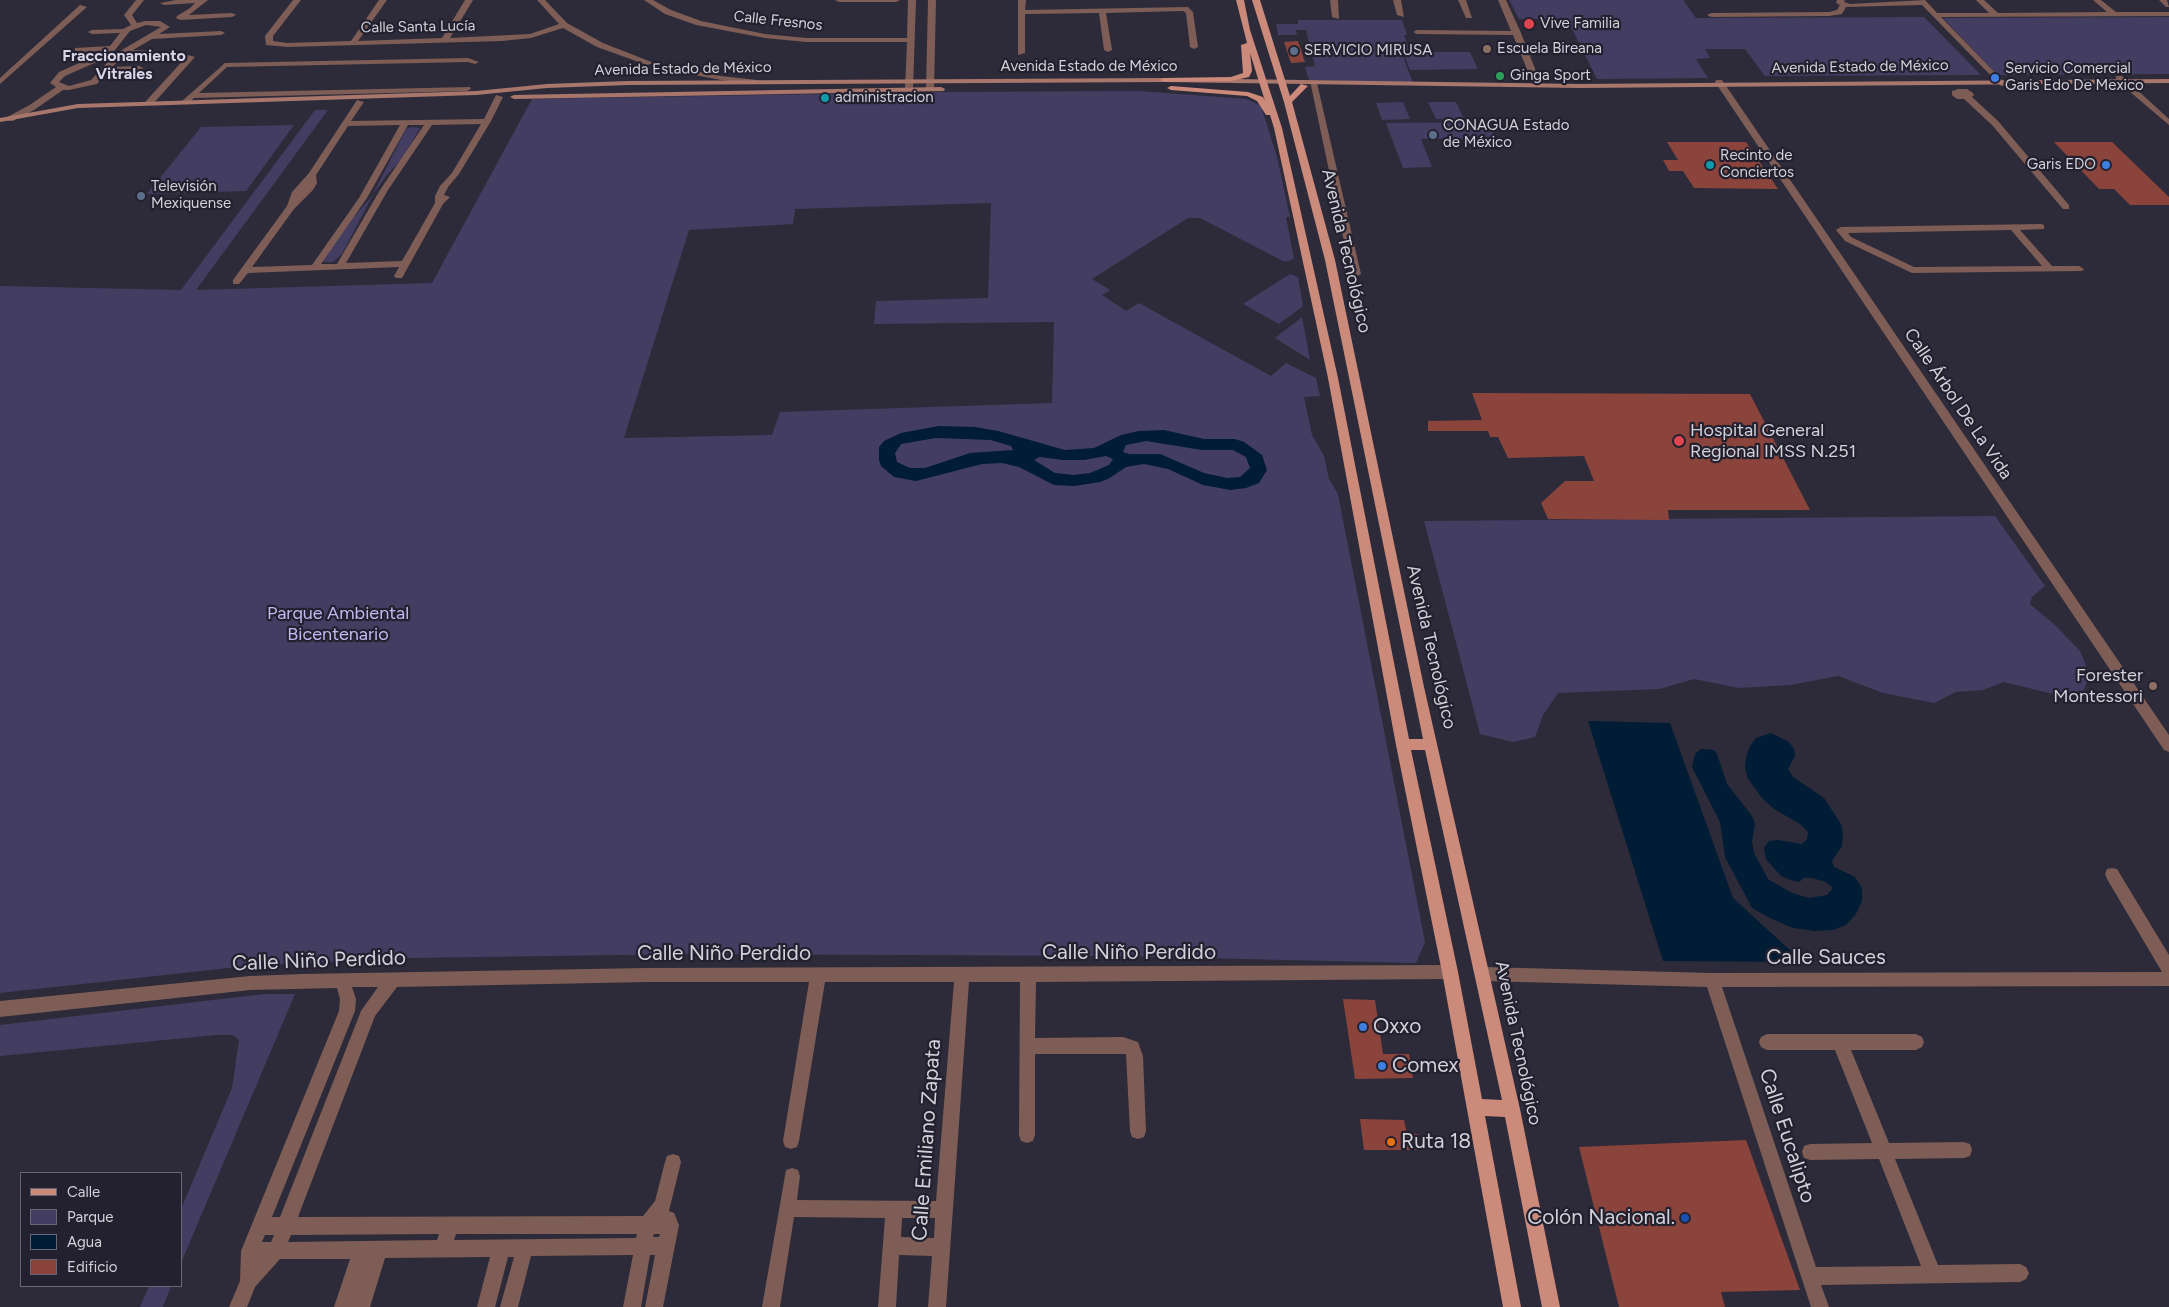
<!DOCTYPE html>
<html>
<head>
<meta charset="utf-8">
<style>
	body { margin:0 }
	#map { position:relative; width:2169px; height:1307px; overflow:hidden; background:#2d2b39; font-family:Figtree,sans-serif }
	canvas { display:block }
	.legend { position:absolute; left:20px; top:1172px; width:162px; height:115px; box-sizing:border-box; background:#23212f; border:1px solid #696773; margin:0; padding:6px 9px; list-style:none; font-size:15px; color:#d2d1da }
	.legend li { display:flex; align-items:center; gap:10px; height:25px }
	.legend b { width:25px; border:1px solid #696773 }
</style>
</head>
<body>
<div id="map">
<canvas width="2169" height="1307"></canvas>
<ul class="legend">
<li><b style="height:6px;background:#cc8a7b"></b>Calle</li>
<li><b style="height:14px;background:#433d62"></b>Parque</li>
<li><b style="height:14px;background:#011c35"></b>Agua</li>
<li><b style="height:14px;background:#8b443b"></b>Edificio</li>
</ul>
</div>
<script>
const ctx = document.querySelector('canvas').getContext('2d');
ctx.lineJoin = 'round';
function paint(path, color) {
  ctx.fillStyle = color;
  ctx.fill(path, 'evenodd');
}
function shape(rows) {
  const path = new Path2D();
  for (const r of rows) {
    path.moveTo(r[0], r[1]);
    for (let i = 2; i < r.length; i += 2) path.lineTo(r[i], r[i + 1]);
  }
  return path;
}
function trace(path, color, width, dash) {
  ctx.strokeStyle = color;
  ctx.lineWidth = width;
  ctx.lineCap = dash ? 'butt' : 'round';
  ctx.setLineDash(dash || []);
  ctx.stroke(path);
}
function drawText(font, color, halo, rows, align = 'center') {
  ctx.font = font + ' Figtree,sans-serif';
  ctx.lineWidth = 4.5;
  ctx.setLineDash([]);
  ctx.textBaseline = 'middle';
  ctx.strokeStyle = halo;
  ctx.fillStyle = color;
  for (const [text, x, y, turn = 0] of rows) {
    ctx.save();
    ctx.translate(x, y);
    ctx.rotate((+turn || 0) * Math.PI / 180);
    ctx.textAlign = isNaN(turn) ? turn : align;
    if (halo) ctx.strokeText(text, 0, 0);
    ctx.fillText(text, 0, 0);
    ctx.restore();
  }
}
paint(shape([
	[1509,0,1683,0,1696,18,1924,17,1981,75,1765,76,1745,49,1705,49,1710,58,1696,59,1708,78,1597,79,1567,19,1519,19],
	[2169,17,2169,74,1997,75,1943,18],
	[1298,20,1402,20,1407,35,1404,35,1410,50,1401,51,1413,83,1309,80,1305,67,1315,66,1306,30,1296,30,1297,35,1278,35,1276,24,1298,24],
	[1403,52,1470,52,1478,69,1410,70],
	[1139,91,1247,99,1261,106,1277,157,1290,217,1286,217,1294,259,1285,262,1200,218,1188,218,1092,279,1110,290,1102,295,1126,311,1139,303,1271,376,1286,363,1316,378,1320,396,1304,397,1312,435,1324,456,1329,479,1338,494,1425,942,1416,963,1115,956,689,954,410,958,247,966,0,993,0,286,181,290,315,110,328,110,196,290,432,283,532,99,942,92],
	[991,203,988,298,876,301,874,324,1054,322,1052,403,780,412,772,435,624,438,689,230,793,224,795,209],
	[1403,102,1410,119,1382,120,1376,103],
	[1428,102,1456,102,1464,119,1436,119],
	[1488,122,1496,138,1421,139,1432,167,1403,168,1386,123],
	[294,125,246,191,147,194,201,127],
	[411,127,420,128,402,159,387,175,374,193,342,254,333,262,325,262,323,261,345,227,372,196,406,129],
	[1290,274,1298,277,1303,306,1279,324,1243,304],
	[1302,317,1310,360,1275,338],
	[1995,516,2045,586,2032,597,2030,604,2056,626,2080,651,2090,675,2081,696,2049,693,2004,682,1983,690,1956,692,1934,703,1883,693,1838,676,1790,685,1739,688,1694,679,1659,689,1558,693,1543,715,1535,737,1513,742,1480,734,1424,521],
	[264,994,295,994,181,1263,181,1209,232,1088,239,1040,233,1035,216,1035,0,1056,0,1025],
	[149,1286,171,1286,163,1307,140,1307]
]), '#433d62');
paint(shape([
	[939,426,975,427,998,431,1065,450,1094,448,1121,435,1139,431,1164,430,1204,439,1235,439,1244,442,1262,455,1267,470,1259,483,1246,488,1230,490,1203,485,1168,469,1144,464,1126,467,1108,479,1100,482,1074,486,1054,485,1019,467,1002,463,982,464,916,481,894,477,881,466,879,460,879,447,884,441,901,433],
	[936,438,991,440,1011,446,1013,450,970,453,925,468,910,468,897,462,895,453,901,444],
	[1146,441,1202,450,1233,450,1246,457,1250,468,1240,477,1227,478,1204,473,1160,454,1129,454,1123,452,1126,445],
	[1106,456,1113,459,1109,465,1090,473,1074,475,1055,473,1034,460,1040,457,1063,460,1084,460],
	[1588,721,1670,723,1733,898,1803,962,1663,961],
	[1771,733,1789,742,1794,749,1795,756,1788,769,1793,777,1824,798,1841,824,1843,834,1842,846,1832,861,1834,867,1855,877,1862,888,1862,901,1856,914,1846,925,1833,930,1815,931,1793,928,1770,918,1752,908,1725,857,1720,822,1692,767,1695,754,1701,749,1714,750,1717,754,1727,784,1752,816,1755,824,1752,842,1754,853,1768,879,1792,893,1809,898,1827,895,1833,888,1826,882,1812,878,1804,878,1799,882,1791,880,1781,876,1766,859,1764,848,1769,841,1778,840,1802,844,1807,839,1808,832,1800,824,1774,809,1762,798,1748,779,1745,769,1746,757,1750,746,1756,738]
]), '#011c35');
paint(shape([
	[1298,41,1305,62,1291,63,1284,42],
	[1667,142,1746,142,1778,189,1694,188,1683,171,1669,171,1663,160,1678,160],
	[2054,142,2112,142,2169,197,2169,205,2130,205,2114,189,2099,189],
	[1472,393,1750,394,1810,510,1668,510,1669,520,1548,519,1541,503,1565,481,1594,481,1584,456,1508,458,1498,437,1490,437,1488,431,1428,431,1428,421,1482,420],
	[1343,999,1375,1000,1383,1054,1409,1054,1413,1078,1355,1079],
	[1360,1119,1404,1120,1407,1134,1418,1134,1420,1150,1364,1150],
	[1746,1140,1800,1290,1721,1292,1725,1307,1619,1307,1579,1147]
]), '#8b443b');
paint(shape([
	[136,0,144,0,132,15,137,23,145,21,160,21,170,27,159,34,221,31,225,33,221,35,152,39,133,50,151,51,155,53,154,55,126,54,112,67,139,66,143,68,142,70,107,72,97,84,69,90,63,90,34,110,13,121,7,121,7,117,28,106,56,87,50,83,59,72,93,57,103,51,78,52,75,52,75,48,110,46,120,33,92,34,88,32,92,30,123,29,131,25,124,15,136,0],
	[146,25,161,27,115,54,91,80,69,86,59,82,65,76,99,61,115,50,130,31,146,25],
	[208,0,189,15,232,13,236,15,232,17,180,20,176,18,177,16,190,8,195,3,164,5,160,3,176,0,208,0],
	[293,0,301,0,273,36,273,41,287,43,351,41,379,0,387,0,358,41,442,38,465,0,473,0,450,38,530,34,559,24,537,0,545,0,567,23,603,43,654,63,647,65,597,47,563,28,531,38,502,41,287,47,266,45,265,36,293,0],
	[644,0,653,0,671,10,701,21,765,34,806,38,907,38,908,0,916,0,913,89,909,91,905,89,907,42,806,42,765,38,696,25,665,14,644,0],
	[835,0,900,0,896,2,839,2,835,0],
	[928,0,936,0,934,89,930,91,926,89,928,0],
	[1018,0,1026,0,1025,10,1188,7,1193,12,1198,47,1194,49,1190,47,1186,13,1183,11,1106,13,1112,50,1108,52,1104,50,1099,13,1025,14,1025,53,1018,55,1018,0],
	[1330,0,1338,0,1339,19,1332,17,1330,0],
	[1393,0,1401,0,1404,17,1397,15,1393,0],
	[1458,0,1466,0,1472,18,1466,18,1458,0],
	[1498,0,1506,0,1521,33,1541,84,1540,86,1533,84,1513,35,1417,34,1413,32,1417,30,1511,31,1498,0],
	[1837,0,1845,0,1844,2,1850,4,1925,0,1937,13,1989,13,1976,0,1984,0,1998,13,2107,12,2093,0,2101,0,2116,12,2169,12,2169,16,1941,17,2004,82,2004,86,2001,86,1922,5,1846,7,1842,14,1829,16,1711,17,1707,15,1711,13,1829,12,1837,10,1840,5,1836,3,1837,0],
	[2159,0,2167,0,2169,7,2166,7,2159,0],
	[80,5,87,7,0,84,0,78,80,5],
	[188,55,195,57,152,105,146,105,146,101,188,55],
	[468,58,479,62,475,64,468,62,227,67,199,93,470,87,471,89,467,91,194,98,188,104,181,102,225,63,468,58],
	[658,64,721,76,757,80,761,82,757,84,721,80,658,68,658,64],
	[2116,76,2122,76,2169,119,2169,125,2116,80,2116,76],
	[1716,80,1722,80,2169,735,2169,752,2164,750,1715,82,1716,80],
	[1310,81,1317,83,1361,274,1356,277,1351,274,1310,81],
	[1958,89,1967,89,1973,93,1974,95,1972,97,1998,121,2069,205,2069,209,2063,209,1992,125,1964,99,1957,99,1952,95,1952,91,1958,89],
	[496,95,503,97,491,121,459,174,448,187,444,195,450,197,443,204,402,278,396,278,394,276,399,267,248,273,239,284,233,284,233,280,287,206,292,192,309,173,357,100,364,102,351,121,484,119,496,95],
	[481,124,452,173,440,186,435,196,435,203,402,261,346,263,388,190,432,125,481,124],
	[400,125,359,198,312,265,252,267,294,209,313,190,317,183,316,175,348,126,400,125],
	[408,125,424,125,380,190,337,264,321,264,367,198,408,125],
	[2041,224,2044,225,2044,229,2020,230,2052,266,2079,266,2084,269,2082,271,1912,273,1845,241,1836,230,1841,227,2041,224],
	[2011,230,2042,266,1914,267,1851,237,1848,233,2011,230],
	[2112,868,2117,869,2169,955,2169,986,1722,987,1816,1267,1921,1266,1879,1159,1810,1160,1804,1158,1802,1152,1804,1146,1810,1144,1872,1143,1835,1050,1767,1050,1761,1047,1759,1042,1761,1037,1767,1034,1916,1034,1922,1037,1924,1042,1922,1047,1916,1050,1851,1050,1889,1143,1964,1142,1970,1144,1972,1150,1970,1156,1964,1158,1895,1159,1938,1265,2020,1264,2026,1267,2029,1273,2026,1279,2020,1282,1821,1285,1829,1307,1811,1307,1707,987,1483,981,1478,979,1475,974,1478,969,1483,967,1712,973,2162,972,2107,879,2105,874,2107,869,2112,868],
	[1450,965,1455,967,1458,972,1455,977,1450,979,1036,982,1035,1038,1123,1037,1138,1042,1143,1056,1146,1131,1144,1137,1138,1139,1132,1137,1130,1131,1126,1054,1035,1054,1035,1135,1033,1141,1027,1143,1021,1141,1019,1135,1020,982,969,982,946,1307,928,1307,932,1256,899,1255,896,1307,878,1307,885,1218,794,1217,780,1307,762,1307,786,1170,792,1168,798,1170,800,1176,797,1200,936,1201,954,982,825,982,799,1141,797,1147,791,1149,785,1147,783,1141,809,982,647,982,397,987,375,1016,298,1217,643,1216,655,1201,665,1162,667,1156,673,1154,679,1156,681,1162,669,1211,674,1213,679,1225,663,1307,645,1307,655,1255,650,1255,641,1307,623,1307,633,1255,531,1256,518,1307,500,1307,514,1257,508,1257,495,1307,477,1307,490,1257,385,1258,370,1307,352,1307,354,1300,352,1307,334,1307,350,1259,280,1259,255,1287,247,1307,229,1307,240,1281,241,1251,339,1011,340,999,337,988,250,990,0,1017,0,1001,250,976,303,974,647,968,1450,965],
	[352,987,378,987,361,1011,280,1217,272,1217,355,1011,356,999,352,987],
	[902,1218,935,1218,934,1238,901,1237,902,1218],
	[439,1234,437,1240,288,1242,291,1235,439,1234],
	[456,1234,637,1234,636,1238,454,1240,456,1234],
	[654,1234,660,1234,659,1237,653,1237,654,1234],
	[265,1235,274,1235,271,1242,262,1242,265,1235]
]), '#7d5d55');
paint(shape([
	[1164,78,1580,84,2169,79,2169,83,1580,88,1164,82,628,85,547,88,476,95,78,108,0,122,0,118,78,104,476,91,547,84,628,81,1164,78],
	[941,87,945,89,944,91,514,99,510,97,514,95,941,87]
]), '#a9766b');
paint(shape([
	[1236,0,1244,0,1250,30,1282,128,1338,378,1409,739,1423,739,1325,260,1284,102,1252,0,1260,0,1290,96,1301,84,1308,86,1292,102,1335,260,1424,687,1520,1109,1560,1307,1542,1307,1505,1117,1485,1116,1521,1307,1503,1307,1442,972,1396,745,1328,378,1274,128,1270,115,1266,115,1257,101,1247,96,1171,90,1167,88,1171,86,1248,92,1263,97,1265,101,1250,53,1252,71,1249,77,1231,81,1164,82,1160,80,1164,78,1231,77,1243,73,1241,45,1247,43,1236,0],
	[1411,750,1425,750,1502,1100,1482,1099,1458,972,1411,750]
]), '#cc8a7b');
for (const [x, y, r, color] of [
	[1529,24,6,"#e0444e"],
	[1487,49,5,"#8d6e63"],
	[1294,51,5,"#5c6f8a"],
	[1500,76,5,"#2e9e5b"],
	[1995,78,5,"#3f7fe0"],
	[825,98,5,"#0f9aa8"],
	[1433,135,5,"#5c6f8a"],
	[1710,165,5,"#0f9aa8"],
	[2106,165,5,"#3f7fe0"],
	[141,196,5,"#5c6f8a"],
	[1679,441,6,"#e0444e"],
	[2153,686,5,"#8d6e63"],
	[1363,1027,5,"#3f7fe0"],
	[1382,1066,5,"#3f7fe0"],
	[1391,1142,5,"#e8710a"],
	[1685,1218,5,"#1a4fb4"]
]) {
  const dot = new Path2D();
  dot.arc(x, y, r, 0, 2 * Math.PI);
  ctx.fillStyle = color;
  ctx.fill(dot);
  trace(dot, '#23212f', 2);
}
drawText('15px', '#d2d1da', '#23212f', [
	["Calle Fresnos",778,21,6],
	["Calle Santa Lucía",418,27,-1],
	["Avenida Estado de México",1089,67],
	["Avenida Estado de México",1860,67,-1],
	["Avenida Estado de México",683,69,-1]
]);
drawText('15px', '#d2d1da', '#23212f', [
	["Vive Familia",1540,24],
	["Escuela Bireana",1497,49],
	["SERVICIO MIRUSA",1304,51],
	["Servicio Comercial",2005,69],
	["Garis Edo De Mexico",2005,86],
	["Ginga Sport",1510,76],
	["administracion",835,98],
	["CONAGUA Estado",1443,126],
	["de México",1443,143],
	["Recinto de",1720,156],
	["Conciertos",1720,173],
	["Garis EDO",2096,165,"right"],
	["Televisión",151,187],
	["Mexiquense",151,204]
], 'left');
drawText('bold 16px', '#d8d6e8', '#23212f', [
	["Fraccionamiento",124,56],
	["Vitrales",124,74]
]);
drawText('18px', '#d2d1da', '#23212f', [
	["Avenida Tecnológico",1346,251,77],
	["Calle Árbol De La Vida",1958,404,56],
	["Avenida Tecnológico",1431,647,77],
	["Avenida Tecnológico",1518,1043,78]
]);
drawText('18px', '#d2d1da', '#23212f', [
	["Hospital General",1690,431],
	["Regional IMSS N.251",1690,452],
	["Forester",2143,676,"right"],
	["Montessori",2143,697,"right"]
], 'left');
drawText('18px', '#c0b9f1', '#23212f', [
	["Parque Ambiental",338,614],
	["Bicentenario",338,635]
]);
drawText('21px', '#d2d1da', '#23212f', [
	["Calle Niño Perdido",1129,953],
	["Calle Niño Perdido",724,954],
	["Calle Sauces",1826,958],
	["Calle Niño Perdido",319,961,-2],
	["Calle Eucalipto",1787,1136,72],
	["Calle Emiliano Zapata",927,1140,-86]
]);
drawText('21px', '#d2d1da', '#23212f', [
	["Oxxo",1373,1027],
	["Comex",1392,1066],
	["Ruta 18",1401,1142],
	["Colón Nacional.",1675,1218,"right"]
], 'left');
</script>
</body>
</html>
